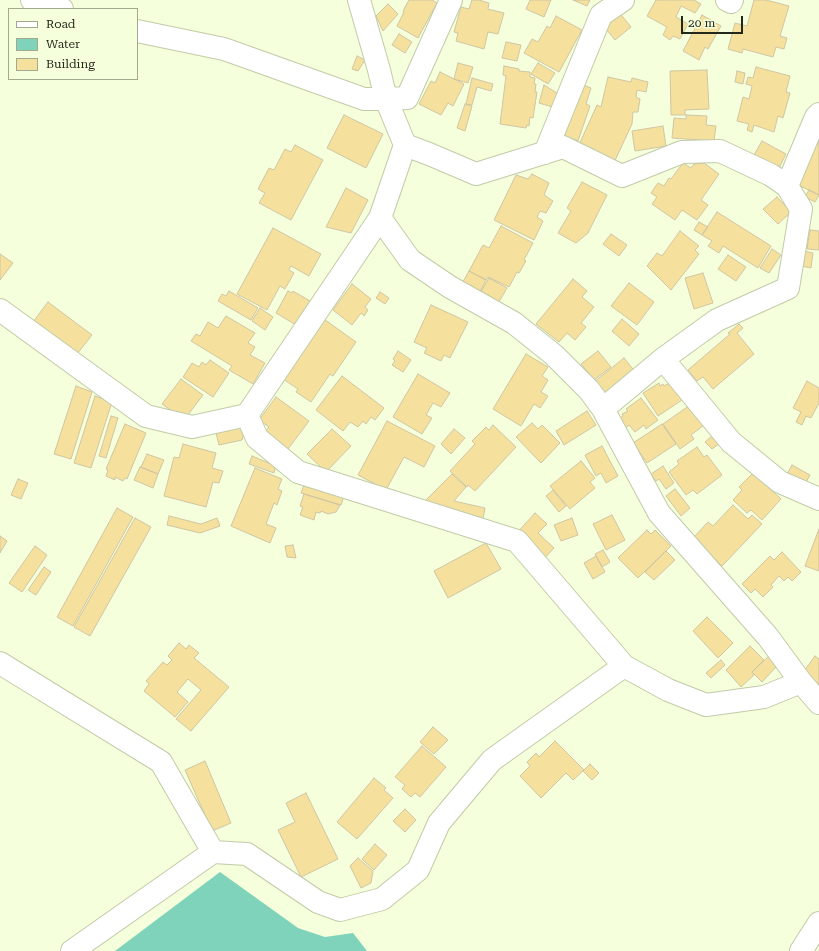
<!DOCTYPE html>
<html>
<head>
<meta charset="utf-8">
<style>
	body { margin:0 }
	#map { position:relative; width:819px; height:951px; overflow:hidden; background:#f5ffdb; font-family:"Roboto Serif",serif }
	canvas { display:block }
	.legend { position:absolute; left:8px; top:8px; width:130px; height:72px; box-sizing:border-box; background:#f5ffdb; border:1px solid #a1a98e; margin:0; padding:5px 7px; list-style:none; font-size:12px; color:#24281b }
	.legend li { display:flex; align-items:center; gap:8px; height:20px }
	.legend b { width:20px; border:1px solid #a1a98e }
	.scale { position:absolute; left:681px; top:16px; width:62px; height:18px; box-sizing:border-box; border:2px solid #24281b; border-top:0; padding-left:5px; font-size:12px; line-height:14px; white-space:nowrap; color:#24281b; -webkit-text-stroke:3px #f5ffdb; paint-order:stroke }
</style>
</head>
<body>
<div id="map">
<canvas width="819" height="951"></canvas>
<ul class="legend">
<li><b style="height:5px;background:#fff"></b>Road</li>
<li><b style="height:11px;background:#7fd3ba"></b>Water</li>
<li><b style="height:11px;background:#f5e19d"></b>Building</li>
</ul>
<div class="scale">20 m</div>
</div>
<script>
const ctx = document.querySelector('canvas').getContext('2d');
ctx.lineJoin = 'round';
function paint(path, color) {
  ctx.fillStyle = color;
  ctx.fill(path, 'evenodd');
}
function shape(rows) {
  const path = new Path2D();
  for (const r of rows) {
    path.moveTo(r[0], r[1]);
    for (let i = 2; i < r.length; i += 2) path.lineTo(r[i], r[i + 1]);
  }
  return path;
}
function trace(path, color, width, dash) {
  ctx.strokeStyle = color;
  ctx.lineWidth = width;
  ctx.lineCap = dash ? 'butt' : 'round';
  ctx.setLineDash(dash || []);
  ctx.stroke(path);
}
paint(shape([
	[220,872,298,928,325,937,353,933,367,951,115,951]
]), '#7fd3ba');
const building = shape([
	[409,0,432,0,437,3,418,38,397,26,404,12,403,11,409,0],
	[472,0,479,0,489,3,488,9,504,13,498,34,488,32,484,49,456,41,458,33,454,32,461,7,469,9,472,0],
	[530,0,551,0,544,17,526,9,530,0],
	[573,0,590,0,587,6,573,0],
	[656,0,694,0,701,4,695,13,681,6,676,17,688,24,680,39,673,36,670,40,663,35,667,27,647,16,656,0],
	[754,0,766,0,789,6,780,36,787,38,784,49,776,47,773,57,743,49,742,53,728,49,735,23,747,26,754,0],
	[388,4,398,14,383,31,376,16,388,4],
	[618,11,631,27,615,40,602,24,618,11],
	[702,15,721,26,708,49,705,47,699,60,683,51,702,15],
	[556,16,582,30,559,72,524,53,532,39,538,42,547,26,550,28,556,16],
	[399,34,412,42,405,53,392,45,399,34],
	[506,42,521,45,517,61,502,58,506,42],
	[357,56,365,60,358,71,352,69,357,56],
	[458,63,473,67,468,83,454,79,458,63],
	[538,63,555,73,548,84,531,74,538,63],
	[504,66,519,69,519,71,530,72,530,77,535,78,534,84,536,84,535,92,537,92,533,118,530,117,529,126,527,125,526,128,500,124,506,76,503,75,504,66],
	[756,67,790,76,786,92,790,93,783,118,778,116,774,132,754,125,752,132,747,130,749,124,737,121,743,97,749,99,752,86,746,84,748,77,753,78,756,67],
	[707,70,709,109,685,110,685,115,671,115,670,71,707,70],
	[737,71,745,73,743,84,735,82,737,71],
	[440,72,464,84,453,106,448,103,441,115,419,104,431,81,435,83,440,72],
	[608,77,631,82,632,78,648,82,646,92,637,90,636,97,640,99,638,112,633,112,632,124,612,167,578,147,597,105,601,107,608,77],
	[472,78,493,84,491,91,477,87,472,105,466,104,472,78],
	[578,83,591,88,586,104,590,106,578,141,561,135,578,83],
	[544,85,560,95,556,108,539,103,544,85],
	[465,104,472,106,465,131,457,128,465,104],
	[344,115,383,134,366,168,327,148,344,115],
	[686,115,707,116,706,125,716,126,714,141,672,138,674,118,686,119,686,115],
	[663,126,666,146,635,151,632,131,663,126],
	[762,141,786,154,779,168,754,155,762,141],
	[819,141,819,195,798,185,816,144,817,145,819,141],
	[295,145,323,160,291,220,259,203,265,193,258,189,269,168,274,170,285,149,291,152,295,145],
	[683,163,691,168,694,164,704,163,719,174,701,200,708,205,697,220,682,210,675,220,652,204,657,197,651,193,658,183,664,186,669,178,671,179,683,163],
	[532,174,549,183,544,195,553,201,546,213,540,211,537,217,543,221,534,240,494,220,516,175,528,179,532,174],
	[582,182,607,195,588,233,576,243,558,233,571,211,567,208,582,182],
	[346,188,368,200,351,233,326,227,346,188],
	[809,190,819,195,815,202,805,197,809,190],
	[777,197,791,212,778,224,763,209,777,197],
	[717,212,771,246,758,268,723,246,719,253,708,246,712,241,702,235,717,212],
	[699,222,708,227,702,235,694,230,699,222],
	[501,226,533,243,524,260,526,261,519,273,517,272,509,287,488,277,486,280,469,271,483,245,489,248,501,226],
	[273,228,321,254,309,276,291,266,289,270,294,273,285,289,280,286,267,310,237,294,273,228],
	[810,230,819,231,819,250,807,249,810,230],
	[680,231,699,246,695,250,699,254,671,290,647,266,657,253,662,256,680,231],
	[611,234,627,245,619,256,603,244,611,234],
	[772,249,781,255,769,273,760,268,772,249],
	[804,251,813,253,811,268,801,266,804,251],
	[0,254,13,263,0,280,0,254],
	[728,255,746,267,736,281,718,269,728,255],
	[469,271,486,280,477,298,459,289,469,271],
	[703,273,713,303,694,309,685,278,703,273],
	[489,278,507,288,496,307,477,298,489,278],
	[573,279,587,291,582,297,594,307,581,323,586,327,575,340,567,333,559,342,536,324,573,279],
	[629,283,654,302,637,325,611,306,629,283],
	[352,284,371,299,365,307,368,310,364,316,361,313,352,325,333,310,352,284],
	[229,291,258,308,251,320,218,301,222,294,226,296,229,291],
	[288,291,292,293,293,291,310,301,296,325,276,313,288,291],
	[380,292,389,298,385,304,376,298,380,292],
	[48,302,92,335,77,354,33,322,48,302],
	[431,305,468,322,450,358,444,355,441,361,424,353,427,348,414,342,431,305],
	[260,308,273,317,265,330,252,321,260,308],
	[226,316,255,333,248,343,255,347,250,355,265,363,253,384,229,370,232,366,191,341,196,334,200,336,208,322,218,328,226,316],
	[321,317,356,342,333,376,330,374,311,402,296,392,298,389,280,377,321,317],
	[622,319,639,334,629,346,612,331,622,319],
	[739,324,743,328,737,333,754,354,713,389,703,377,697,381,688,370,730,334,728,333,739,324],
	[398,351,411,360,403,372,392,365,395,361,393,359,398,351],
	[598,351,611,367,594,380,581,364,598,351],
	[526,354,548,367,542,376,548,380,541,392,548,396,540,408,534,404,521,426,493,409,526,354],
	[624,358,637,374,605,394,594,382,624,358],
	[210,360,229,373,213,397,183,377,192,363,199,367,202,362,206,365,210,360],
	[418,374,450,393,441,407,433,403,426,415,432,418,422,434,393,417,418,374],
	[342,376,384,408,375,420,371,417,366,424,363,421,358,427,350,422,343,431,316,410,342,376],
	[181,379,203,395,184,420,162,404,181,379],
	[807,381,819,388,819,403,811,418,806,416,802,425,796,422,801,412,793,408,807,381],
	[671,382,682,400,658,416,643,393,659,383,660,386,663,384,664,386,671,382],
	[76,386,92,392,71,459,54,454,76,386],
	[95,396,112,402,91,468,74,463,95,396],
	[276,397,309,421,288,449,265,432,269,427,259,420,276,397],
	[641,398,658,420,646,429,644,425,635,432,629,425,626,428,619,419,623,416,622,414,628,411,626,409,641,398],
	[690,405,704,425,691,435,694,439,680,449,663,424,690,405],
	[587,411,596,425,564,445,556,431,587,411],
	[111,416,118,418,106,458,99,456,111,416],
	[387,421,435,446,424,467,404,457,386,490,358,475,387,421],
	[240,422,243,436,242,440,219,445,215,429,240,422],
	[532,423,538,429,542,425,560,443,541,463,516,437,532,423],
	[125,424,146,433,127,479,125,478,123,481,115,477,115,480,106,476,108,470,106,469,125,424],
	[662,424,676,444,647,463,633,443,662,424],
	[493,425,516,447,475,491,468,485,467,487,450,471,475,444,472,441,486,427,489,430,493,425],
	[332,429,351,446,326,472,307,454,332,429],
	[454,429,465,438,451,454,441,444,454,429],
	[712,436,719,444,712,449,705,442,712,436],
	[183,444,216,453,212,468,223,471,219,483,213,482,206,507,164,496,174,457,179,458,183,444],
	[602,446,618,476,606,483,601,473,596,476,585,455,602,446],
	[697,447,704,457,707,455,722,475,697,494,693,490,686,495,669,472,679,464,677,461,697,447],
	[147,454,164,460,158,474,141,467,147,454],
	[252,456,276,466,274,473,249,464,252,456],
	[581,461,595,478,590,482,595,488,570,509,550,486,581,461],
	[792,465,810,475,804,486,786,476,792,465],
	[663,466,674,483,666,489,659,479,656,481,651,474,663,466],
	[140,467,158,474,153,488,134,480,140,467],
	[255,468,282,479,278,489,282,491,277,505,274,503,266,524,276,528,270,543,231,526,255,468],
	[753,473,781,499,762,520,751,510,747,513,733,500,742,490,739,487,753,473],
	[452,474,466,487,454,501,485,508,482,525,425,501,452,474],
	[18,479,28,483,21,499,11,495,18,479],
	[306,480,345,493,341,505,301,493,306,480],
	[675,489,690,508,681,516,666,496,675,489],
	[553,490,566,506,559,512,546,496,553,490],
	[304,494,340,505,336,512,328,514,321,511,320,513,316,512,314,520,300,515,303,507,300,506,304,494],
	[733,505,748,519,752,515,762,524,722,566,693,538,708,522,713,526,733,505],
	[117,508,133,517,73,626,57,617,117,508],
	[535,513,547,524,538,533,554,548,542,561,515,535,535,513],
	[612,515,625,540,606,550,593,524,612,515],
	[169,516,201,524,217,518,220,526,200,533,167,525,169,516],
	[135,518,151,527,90,636,74,627,135,518],
	[572,518,578,535,561,541,554,525,572,518],
	[819,529,819,571,805,566,819,529],
	[647,530,651,534,655,530,671,546,638,578,618,558,647,530],
	[0,536,7,541,0,553,0,536],
	[486,543,501,569,448,598,434,571,486,543],
	[293,545,296,558,287,557,285,546,293,545],
	[35,546,47,555,22,592,9,583,35,546],
	[603,550,610,562,602,567,595,554,603,550],
	[666,551,675,560,654,580,645,572,666,551],
	[782,552,801,572,792,581,788,577,784,581,779,576,771,585,773,587,763,597,755,589,751,593,742,584,770,556,774,560,782,552],
	[596,556,605,572,593,579,584,563,596,556],
	[44,567,51,572,36,595,28,590,44,567],
	[707,617,733,643,718,658,693,631,707,617],
	[179,643,186,649,189,645,199,653,194,658,229,687,191,731,176,719,201,690,188,679,177,692,188,702,175,717,144,691,149,684,146,681,163,662,167,665,172,660,168,656,179,643],
	[750,646,764,660,752,672,754,675,741,687,726,670,750,646],
	[769,656,778,665,762,682,752,672,769,656],
	[815,656,819,659,819,687,810,681,813,678,804,671,815,656],
	[721,660,725,665,711,678,706,673,721,660],
	[433,727,448,740,434,754,420,742,433,727],
	[555,741,584,770,573,780,566,773,541,798,520,776,530,766,527,762,536,753,539,757,555,741],
	[422,746,446,767,420,797,415,793,411,797,402,789,405,785,395,777,422,746],
	[205,761,231,823,212,831,185,770,205,761],
	[590,764,599,773,592,780,583,771,590,764],
	[374,778,386,788,384,790,393,798,357,839,337,822,374,778],
	[306,793,338,859,301,877,278,830,295,822,286,803,306,793],
	[405,809,416,820,405,832,393,821,405,809],
	[375,844,387,855,374,870,362,859,375,844],
	[358,858,373,871,371,883,361,888,350,866,358,858]
]);
paint(building, '#f5e19d');
trace(building, '#cfc5a3', 1);
const minor = shape([
	[32,0,62,9],
	[727,0,731,2,732,0],
	[137,31,224,49,364,99,386,99,407,98,451,0],
	[405,145,429,154,476,174,563,147,622,176,682,152,720,151,771,175,787,186,801,209,788,288,717,320,663,359,603,409],
	[545,153,601,15,623,0],
	[787,186,816,117,819,114],
	[380,218,410,260,450,287,514,323,554,355,589,390,603,409,659,513,768,637,801,682,819,703],
	[0,310,146,416,192,427,247,415,380,218,405,145,386,99,379,70,359,0],
	[663,359,731,442,780,482,819,499],
	[247,415,257,438,298,472,517,541,624,666,668,690,706,705,764,697,801,682],
	[0,663,161,762,213,852],
	[72,951,213,852,247,854,318,902,340,910,382,899,418,870,439,823,492,760,624,666],
	[801,951,819,923]
]);
trace(minor, '#c1cba8', 24);
trace(minor, '#fff', 22);
</script>
</body>
</html>
